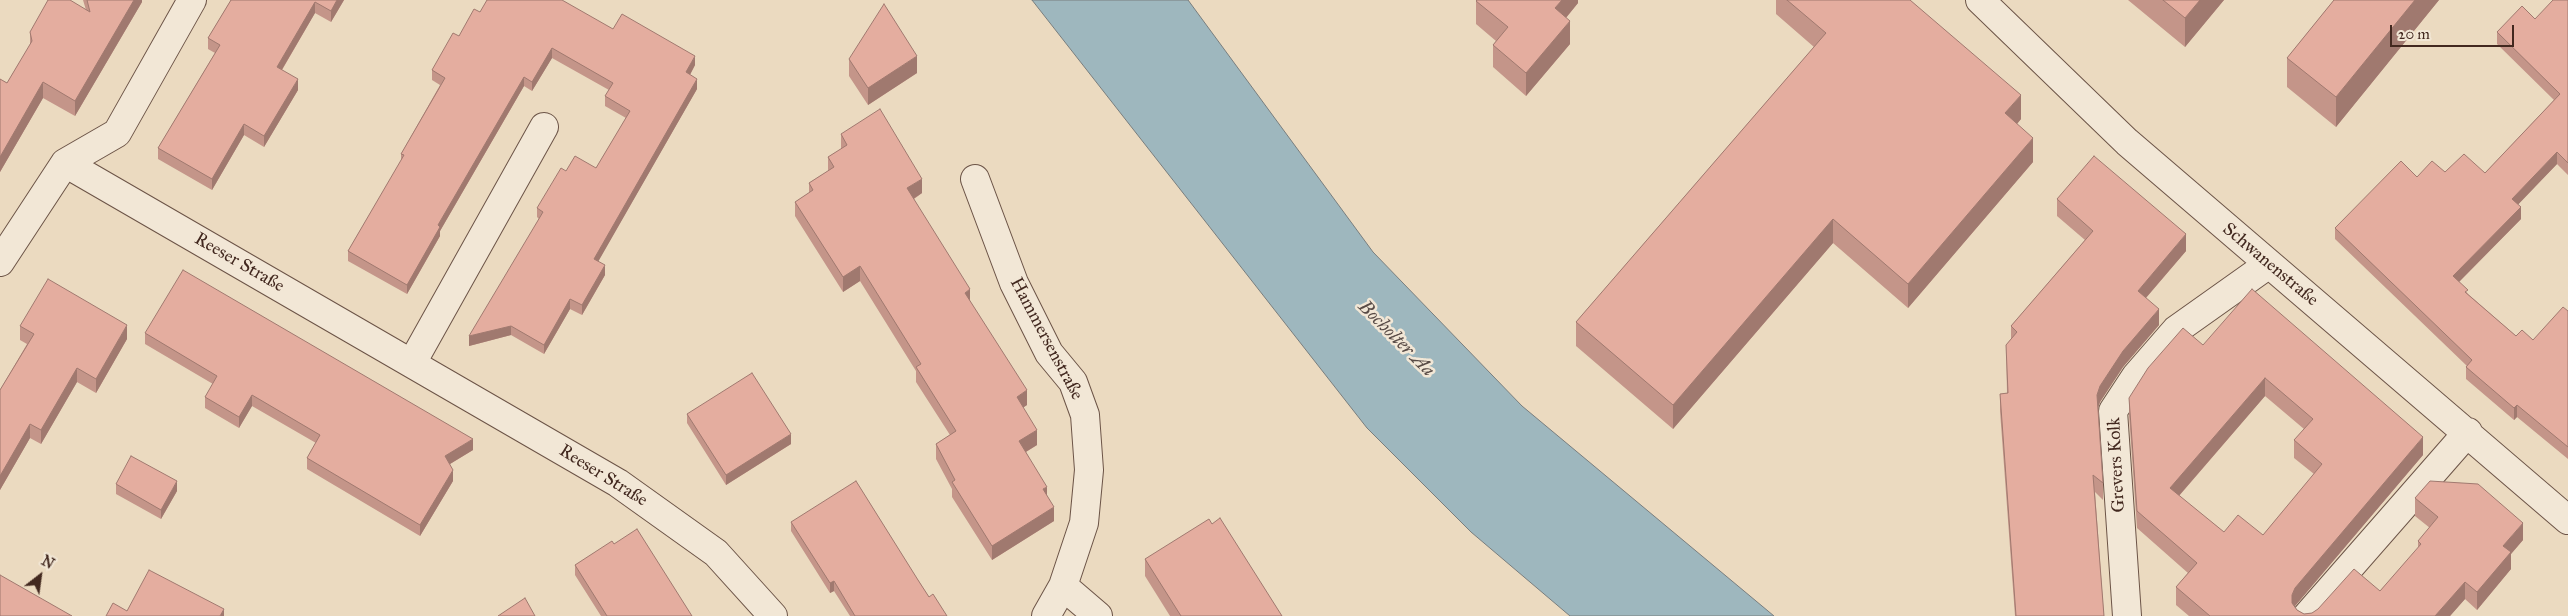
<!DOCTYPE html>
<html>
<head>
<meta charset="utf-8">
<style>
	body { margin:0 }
	#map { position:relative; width:2568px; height:616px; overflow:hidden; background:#ebdac0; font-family:"IM FELL Great Primer",serif }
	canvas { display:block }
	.north { position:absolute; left:15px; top:551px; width:50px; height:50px; -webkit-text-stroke:4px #f2e7d6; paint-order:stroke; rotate:30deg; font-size:14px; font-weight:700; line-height:20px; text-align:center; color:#42281f }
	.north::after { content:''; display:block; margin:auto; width:18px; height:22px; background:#42281f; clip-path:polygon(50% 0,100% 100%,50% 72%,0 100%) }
	.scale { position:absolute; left:2390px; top:25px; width:124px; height:22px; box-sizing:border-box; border:2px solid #42281f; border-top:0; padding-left:6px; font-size:15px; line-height:18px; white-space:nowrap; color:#42281f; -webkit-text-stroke:4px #f2e7d6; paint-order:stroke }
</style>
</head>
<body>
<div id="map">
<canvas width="2568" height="616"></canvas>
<div class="north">N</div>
<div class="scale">20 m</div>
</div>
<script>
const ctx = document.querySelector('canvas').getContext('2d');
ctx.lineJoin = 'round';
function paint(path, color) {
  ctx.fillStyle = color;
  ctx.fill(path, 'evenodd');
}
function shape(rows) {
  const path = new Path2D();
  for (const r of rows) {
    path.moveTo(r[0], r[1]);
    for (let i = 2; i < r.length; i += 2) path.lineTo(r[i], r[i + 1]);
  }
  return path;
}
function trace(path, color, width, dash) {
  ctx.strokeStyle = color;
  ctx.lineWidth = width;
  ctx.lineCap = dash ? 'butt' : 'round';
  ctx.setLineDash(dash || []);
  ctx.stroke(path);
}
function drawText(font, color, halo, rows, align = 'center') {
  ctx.font = font + ' "IM FELL Great Primer",serif';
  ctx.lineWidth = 5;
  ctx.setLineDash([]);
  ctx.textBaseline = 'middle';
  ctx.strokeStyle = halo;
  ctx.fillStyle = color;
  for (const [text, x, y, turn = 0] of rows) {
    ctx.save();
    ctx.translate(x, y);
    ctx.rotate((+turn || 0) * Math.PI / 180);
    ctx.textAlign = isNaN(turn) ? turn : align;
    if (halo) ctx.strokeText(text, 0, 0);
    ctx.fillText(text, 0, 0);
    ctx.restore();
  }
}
const water = shape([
	[1032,0,1188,0,1373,252,1522,406,1774,616,1570,616,1471,532,1367,428,1032,0]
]);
paint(water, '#9eb7be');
trace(water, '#797e7e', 1);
const minor = shape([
	[1980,0,2127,142,2568,520],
	[65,163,117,133,192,0],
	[975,179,1014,283,1049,353,1073,382,1085,415,1089,470,1084,523,1063,586,1046,616],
	[0,262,65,163,618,483,716,553,773,616],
	[412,363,544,127],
	[1063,586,1098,616],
	[2127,616,2113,411,2136,376,2176,330,2269,264],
	[2307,616,2468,432]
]);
trace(minor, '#6c5447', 30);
trace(minor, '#f2e7d6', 28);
paint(shape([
	[83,0,142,0,142,2,75,116,43,98,0,172,0,79,7,83,30,45,30,32,86,10],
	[231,0,344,0,331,22,315,13,282,70,298,90,264,147,244,135,212,190,158,159,158,148,215,53,208,49,208,38],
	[1578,0,1578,3,1566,18,1570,44,1526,96,1493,67,1493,45,1496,41,1476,24,1476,1],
	[1776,0,1910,0,2021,119,2017,124,2033,162,1908,308,1833,243,1673,429,1576,346,1576,322,1814,47,1776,14],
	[2128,0,2224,0,2185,47],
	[2334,0,2439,0,2336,127,2287,87,2287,58],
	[2568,0,2568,175,2557,164,2518,204,2521,219,2459,282,2468,294,2516,336,2533,340,2568,311,2568,459,2517,417,2514,420,2466,379,2466,367,2467,366,2335,239,2335,228,2417,177,2445,172,2485,173,2554,100,2497,44,2497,32,2535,19],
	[480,12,613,29,695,65,690,75,697,89,598,261,605,275,582,315,570,309,544,354,511,335,469,346,539,219,537,217,537,208,566,171,596,168,626,118,605,106,605,96,609,90,552,58,532,91,524,86,440,231,440,236,407,294,348,261,348,251,401,161,401,154,440,85,432,80,432,70,459,36],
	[849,59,917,73,868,105,849,76],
	[841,134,922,193,914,199,1027,405,1023,407,1037,445,1026,452,1047,496,1054,521,992,560,952,497,952,489,936,459,936,444,950,435,916,382,916,371,860,281,843,292,795,216,795,202,809,193,809,183,828,171,828,157,841,149],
	[2057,199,2186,251,2146,298,2159,325,2123,367,2100,402,2098,408,2103,483,2103,500,2095,492,2104,616,2015,616,2000,411,2000,394,2007,393,2006,345,2011,339,2011,326,2085,240,2057,216],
	[20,326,127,339,96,393,77,382,41,444,30,438,0,490,0,390,27,344,20,340],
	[145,333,473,450,450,464,453,481,420,536,307,469,307,458,316,443,252,406,239,428,205,408,205,397,213,384,145,344],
	[2203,345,2423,455,2295,606,2295,607,2297,610,2304,614,2312,613,2380,591,2418,548,2418,541,2430,528,2415,516,2415,498,2523,540,2511,554,2511,569,2477,610,2465,599,2450,616,2189,616,2176,605,2176,587,2188,573,2137,528,2129,415,2129,398],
	[2265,396,2304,429,2294,440,2294,458,2314,474,2263,535,2224,532,2179,496],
	[687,414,791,444,726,485,687,423],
	[116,484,177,491,161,519,116,494],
	[791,522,918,580,929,597,947,616,850,616,834,591,830,593,791,531],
	[1212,524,1282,616,1170,616,1145,576,1145,559],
	[614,544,692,616,601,616,575,575,575,565]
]), '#c49589');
paint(shape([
	[134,0,142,0,142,2,75,116,75,101],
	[337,0,344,0,331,22,331,11],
	[1562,0,1578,0,1578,3,1555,31,1555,8],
	[2200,0,2224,0,2185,47,2185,18],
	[2415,0,2439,0,2336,127,2336,97],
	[315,2,315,13,277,78,277,67],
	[1570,21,1570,44,1526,96,1526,73],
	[552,48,552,58,532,91,532,82],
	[695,56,695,65,686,82,686,72],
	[917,56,917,73,868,105,868,88],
	[524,77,524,86,440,231,440,236,407,294,407,285,438,225],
	[298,79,298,90,264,147,264,136],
	[697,79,697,89,594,269,594,259],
	[43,82,43,98,0,172,0,157],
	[2021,95,2021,119,2005,138,2005,113],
	[244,124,244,135,212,190,212,179],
	[2033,138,2033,162,1908,308,1908,284],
	[2557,152,2557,164,2512,211,2512,199],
	[922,179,922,193,907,203,907,188],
	[2521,207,2521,219,2453,288,2453,276],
	[1833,219,1833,243,1673,429,1673,405],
	[2186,234,2186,251,2138,307,2138,291],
	[605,265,605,275,582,315,582,305],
	[860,266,860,281,843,292,843,277],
	[970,289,970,304,965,293],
	[570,299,570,309,544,354,544,345],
	[2159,309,2159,325,2123,367,2100,402,2097,411,2097,395,2100,386,2123,351],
	[127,325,127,339,96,393,96,379],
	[511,326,511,335,469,346,469,336],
	[77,368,77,382,41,444,41,430],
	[2265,378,2265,396,2170,506,2170,488],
	[1027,390,1027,405,1017,412,1017,397],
	[252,395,252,406,239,428,239,417],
	[2517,405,2517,417,2514,420,2514,408],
	[30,424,30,438,0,490,0,476],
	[1037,430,1037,445,1019,456,1019,441],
	[791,434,791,444,726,485,726,475],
	[2423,437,2423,455,2295,606,2292,612,2292,595,2295,588],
	[473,439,473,450,445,467,445,456],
	[453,470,453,481,420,536,420,525],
	[177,481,177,491,161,519,161,510],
	[1047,487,1047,501,1043,489],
	[1054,507,1054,521,992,560,992,546],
	[2523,523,2523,540,2511,554,2511,569,2477,610,2477,592,2503,546],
	[834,581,834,591,830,593,830,583],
	[2465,582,2465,599,2450,616,2435,616],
	[224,609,224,616,220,616]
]), '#a0796f');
const building = shape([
	[48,0,70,0,90,12,87,0,134,0,75,101,43,82,0,157,0,79,7,83,32,41,30,32,48,0],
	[231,0,337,0,331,11,315,2,277,67,298,79,264,136,244,124,212,179,158,148,220,45,208,38,231,0],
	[487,0,562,0,613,29,622,14,695,56,686,72,697,79,594,259,605,265,582,305,570,299,544,345,511,326,469,336,543,212,537,208,561,168,566,171,575,156,596,168,630,111,605,96,613,83,552,48,532,82,524,77,438,225,440,227,407,285,348,251,404,155,401,154,445,78,432,70,453,33,459,36,474,9,480,12,487,0],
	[1477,0,1562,0,1555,8,1570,21,1526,73,1493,45,1508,27,1476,1,1477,0],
	[1787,0,1910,0,2021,95,2005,113,2033,138,1908,284,1833,219,1673,405,1576,322,1826,33,1787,0],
	[2163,0,2200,0,2185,18,2163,0],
	[2334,0,2415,0,2336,97,2287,58,2334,0],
	[2553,0,2568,0,2568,163,2557,152,2512,199,2521,207,2453,276,2468,290,2465,292,2516,336,2522,330,2533,340,2563,307,2568,311,2568,447,2517,405,2514,408,2466,367,2472,360,2335,228,2401,161,2417,177,2432,161,2445,172,2464,154,2485,173,2560,94,2497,32,2522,6,2535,19,2553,0],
	[884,4,917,56,868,88,849,59,884,4],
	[880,109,922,179,907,188,970,289,965,293,1027,390,1017,397,1037,430,1019,441,1047,487,1043,489,1054,507,992,546,952,482,955,480,936,444,956,431,916,367,921,364,860,266,843,277,795,202,813,190,809,183,834,167,828,157,847,145,841,134,880,109],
	[2094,156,2186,234,2138,291,2159,309,2123,351,2100,386,2097,395,2103,483,2093,475,2104,616,2016,616,2000,394,2008,393,2006,345,2017,332,2011,326,2093,231,2057,199,2094,156],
	[183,270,473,439,445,456,453,470,420,525,307,458,320,435,252,395,239,417,205,397,217,376,145,333,183,270],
	[48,279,127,325,96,379,77,368,41,430,30,424,0,476,0,390,34,334,20,326,48,279],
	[2252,289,2423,437,2295,588,2292,595,2292,603,2297,610,2304,614,2312,613,2318,609,2354,569,2380,591,2421,544,2418,541,2438,517,2415,498,2430,481,2478,484,2523,523,2503,546,2511,552,2477,592,2465,582,2435,616,2210,616,2176,587,2197,563,2137,511,2129,398,2148,368,2183,328,2203,345,2252,289],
	[2265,378,2313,419,2294,440,2322,464,2263,535,2238,515,2224,532,2170,488,2265,378],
	[752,373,791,434,726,475,687,414,752,373],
	[131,456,177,481,161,510,116,484,131,456],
	[856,481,918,580,929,597,933,594,947,616,855,616,834,581,830,583,791,522,856,481],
	[1220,518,1282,616,1181,616,1145,559,1209,519,1212,524,1220,518],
	[637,529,692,616,607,616,575,565,612,541,614,544,637,529],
	[149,570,224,609,220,616,106,616,113,603,127,611,149,570],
	[0,575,72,616,0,616,0,575],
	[525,598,535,616,498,616,525,598]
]);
paint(building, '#e4ad9f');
trace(building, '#a0796f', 1);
drawText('18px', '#42281f', '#f2e7d6', [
	["Reeser Straße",239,263,30],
	["Schwanenstraße",2270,265,40],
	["Hammersenstraße",1046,339,62],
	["Grevers Kolk",2117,465,-93],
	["Reeser Straße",603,476,32]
]);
drawText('italic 19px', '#594c47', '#f2e7d6', [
	["Bocholter Aa",1396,339,45]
]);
</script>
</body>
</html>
